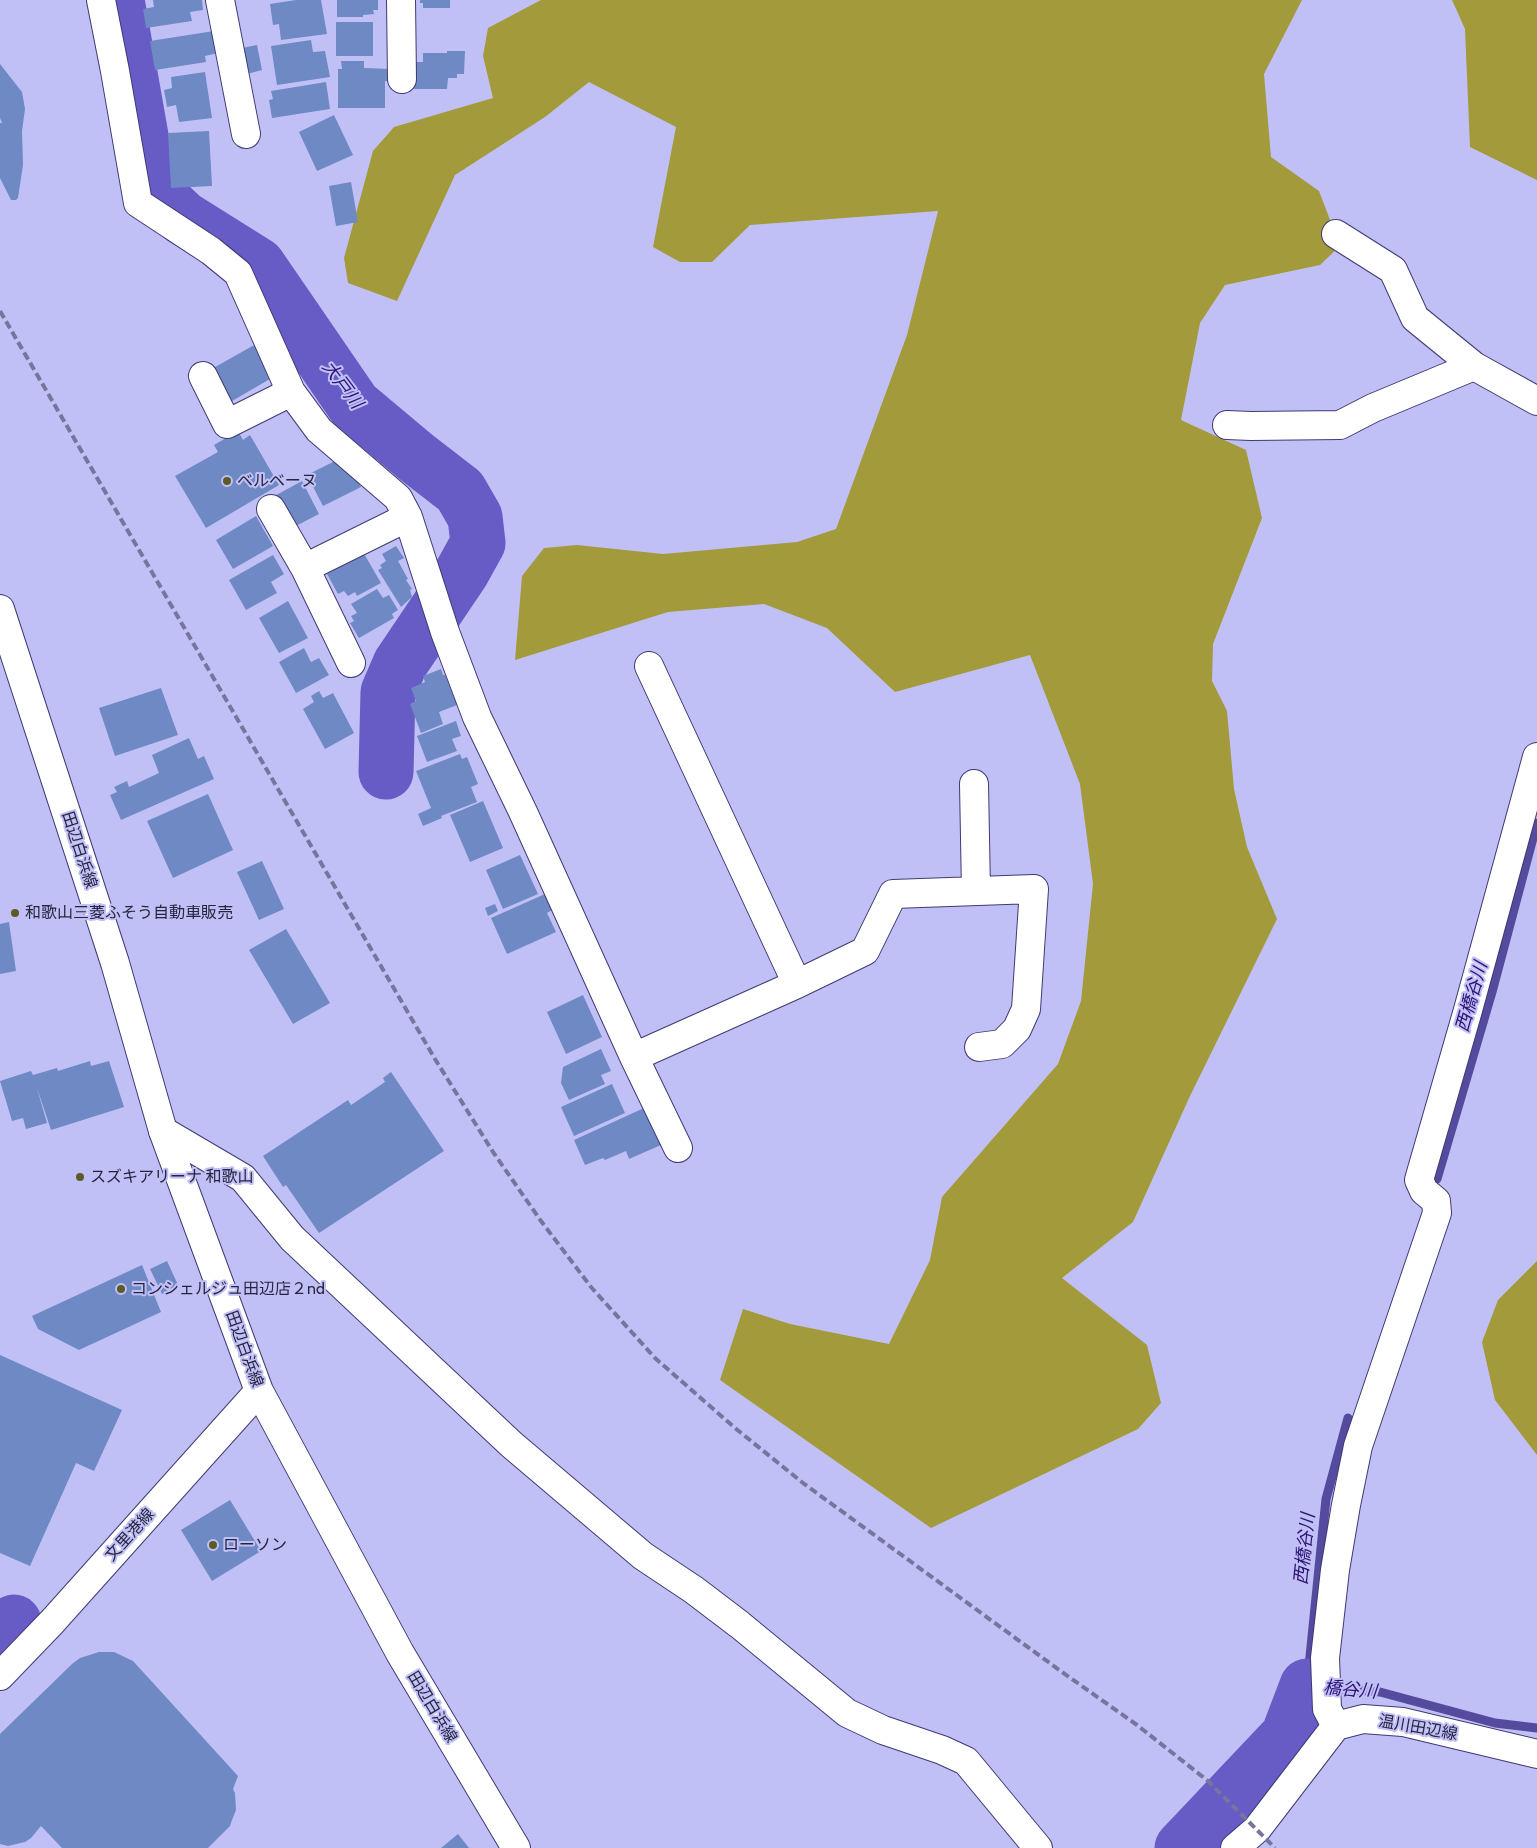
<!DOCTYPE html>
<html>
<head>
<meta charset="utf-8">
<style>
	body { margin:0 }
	canvas { display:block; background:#c1c0f6 }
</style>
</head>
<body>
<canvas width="1537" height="1848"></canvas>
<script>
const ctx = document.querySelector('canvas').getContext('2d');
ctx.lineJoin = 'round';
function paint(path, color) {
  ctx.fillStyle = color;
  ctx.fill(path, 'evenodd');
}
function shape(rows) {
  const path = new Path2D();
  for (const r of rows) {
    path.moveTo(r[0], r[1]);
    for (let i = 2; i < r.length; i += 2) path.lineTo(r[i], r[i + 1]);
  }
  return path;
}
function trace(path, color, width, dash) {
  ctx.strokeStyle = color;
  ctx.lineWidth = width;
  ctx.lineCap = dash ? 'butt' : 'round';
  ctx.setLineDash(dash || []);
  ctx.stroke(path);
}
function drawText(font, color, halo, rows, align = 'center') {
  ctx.font = font + ' Cabin,"Noto Sans JP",sans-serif';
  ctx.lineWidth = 4;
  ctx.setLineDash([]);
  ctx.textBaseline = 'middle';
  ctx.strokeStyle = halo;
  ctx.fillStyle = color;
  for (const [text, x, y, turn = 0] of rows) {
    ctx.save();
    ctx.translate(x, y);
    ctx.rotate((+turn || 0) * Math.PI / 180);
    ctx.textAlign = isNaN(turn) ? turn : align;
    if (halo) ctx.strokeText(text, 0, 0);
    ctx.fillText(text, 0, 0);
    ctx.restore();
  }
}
paint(shape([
	[541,0,1302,0,1264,74,1271,157,1319,191,1340,246,1320,265,1225,285,1200,323,1181,420,1246,450,1262,518,1213,644,1212,681,1227,711,1234,789,1247,847,1277,919,1190,1096,1133,1222,1062,1278,1147,1345,1161,1403,1138,1429,931,1528,720,1380,743,1309,790,1324,889,1344,930,1260,942,1197,1058,1064,1081,1001,1093,884,1080,784,1030,655,895,692,827,628,764,604,668,612,515,660,522,576,544,548,577,545,663,554,797,542,836,529,907,335,938,211,750,225,712,262,680,262,653,247,676,127,589,82,545,117,455,175,397,301,348,283,344,258,373,151,394,127,493,98,483,56,488,28],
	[1452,0,1537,0,1537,180,1470,147,1465,29],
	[1537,1261,1537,1455,1495,1400,1482,1342,1498,1300]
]), '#a29a3b');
trace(shape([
	[1437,1179,1492,992,1537,823],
	[1348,1418,1326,1499,1307,1686,1380,1692,1495,1723,1537,1728]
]), '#544b9e', 9);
trace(shape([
	[117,0,150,187,183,218,258,265,354,405,416,457,460,491,475,517,478,543,462,572,400,664,388,692,386,772],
	[0,1637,14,1622],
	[1182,1848,1288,1736,1307,1686]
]), '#675bc6', 55);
paint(shape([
	[153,0,202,0,203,10,190,12,192,21,146,28,143,9,154,7],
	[296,0,321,0,327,34,281,40,279,24,273,25,270,4],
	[337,0,378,0,378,10,373,10,374,14,363,15,363,17,337,17],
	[420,0,450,0,450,8,423,8,423,3,420,3],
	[336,22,373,22,373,56,336,56],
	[214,31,218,53,205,56,206,62,155,70,150,41],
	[311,40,313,52,325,51,330,77,277,85,271,46],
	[257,45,262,70,247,74,242,48],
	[447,51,465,51,464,74,457,74,457,78,448,78,447,89,411,89,411,62,423,62,423,53,447,53],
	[341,61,364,61,364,68,390,69,390,81,385,81,385,108,338,108,338,69,342,69],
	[0,64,22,92,25,109,22,131,23,165,18,198,16,200,11,200,0,178,0,123,2,123,0,118],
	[205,72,212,118,179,122,176,105,167,107,164,90,172,88,171,77],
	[326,82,330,109,272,118,269,100,273,99,271,91],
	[334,115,353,155,317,171,299,132],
	[209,131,212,186,171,188,168,133],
	[351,182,358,222,336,226,329,186],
	[256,344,275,376,227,404,208,371],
	[238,431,243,440,250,435,279,485,206,528,175,476,218,452,214,445],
	[345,456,361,487,323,506,307,475],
	[302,481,319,514,288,530,269,499],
	[256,516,273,546,233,569,216,540],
	[396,546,404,558,398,561,408,579,406,580,412,589,410,590,412,597,401,607,378,570,382,568,380,565,386,561,382,554],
	[363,552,381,583,357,596,355,592,348,596,344,591,338,594,326,572],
	[273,555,284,574,271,582,277,593,246,610,229,580],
	[377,589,383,598,389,595,398,610,392,614,394,618,359,638,350,623,354,621,351,616,357,613,351,604],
	[288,601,308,638,279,653,259,618],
	[304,648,311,662,319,658,329,675,296,693,279,662],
	[441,669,443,675,445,675,457,705,439,712,443,724,421,733,410,704,416,701,411,688,425,682,423,676],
	[161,688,178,735,115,756,99,708],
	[319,691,323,698,333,693,354,733,325,749,303,709,314,702,311,696],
	[456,721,461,736,452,739,457,751,427,762,417,736],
	[189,738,198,759,204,756,214,779,121,820,110,795,117,792,114,787,127,781,129,787,159,773,152,755],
	[460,754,462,759,467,757,478,784,471,787,477,802,441,816,442,818,423,826,418,814,431,808,416,771],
	[208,794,233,850,173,878,147,821],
	[483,801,503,848,470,862,450,815],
	[520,855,538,894,503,909,486,870],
	[262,861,284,909,259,920,237,872],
	[545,894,552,910,547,913,556,932,507,954,491,918],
	[495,904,498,911,488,916,485,908],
	[9,922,16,971,0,974,0,924],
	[286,929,330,1003,293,1024,249,950],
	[583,995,602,1037,566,1054,547,1012],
	[601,1049,611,1071,601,1075,605,1084,569,1100,561,1083,563,1067],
	[90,1061,91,1066,109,1061,124,1107,51,1130,36,1085,47,1123,26,1129,23,1118,12,1121,0,1081,31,1071,33,1075,57,1068,58,1071],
	[391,1072,444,1151,319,1233,286,1185,283,1187,263,1156,348,1100,351,1105,385,1082,383,1078],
	[612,1084,625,1113,574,1136,561,1107],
	[644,1108,661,1145,629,1159,626,1151,605,1160,603,1158,585,1165,574,1140],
	[167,1261,179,1287,162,1294,150,1269],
	[142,1265,161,1312,79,1350,38,1329,32,1316],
	[0,1355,122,1410,94,1471,76,1463,30,1566,0,1553],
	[230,1500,261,1551,212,1581,181,1530],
	[99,1652,114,1652,133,1661,238,1776,233,1789,235,1793,236,1810,232,1820,230,1826,208,1848,62,1848,41,1826,31,1838,25,1842,8,1846,0,1844,0,1734,72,1664,80,1658],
	[458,1834,469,1848,441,1848]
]), '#6e89c3');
const minor = shape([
	[101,0,115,71,138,203,211,251,238,273,291,392,319,430,398,498,408,517,445,632,477,717,523,812,634,1057,797,984,649,666],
	[220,0,246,134],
	[401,0,402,79],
	[1336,234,1393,270,1415,318,1474,366,1537,401],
	[203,376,227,424,291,392],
	[1227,425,1251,426,1340,425,1373,408,1474,366],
	[271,509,305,568,351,663],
	[305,568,408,517],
	[974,784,976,891],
	[797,984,865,951,893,894,1034,889,1026,1009,1017,1029,1002,1044,979,1047],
	[634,1057,678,1148],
	[163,1131,243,1178,292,1238,511,1444,643,1556,694,1590,740,1625,847,1713,883,1730,942,1750,966,1761,1038,1848],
	[1336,1726,1327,1709,1325,1658,1335,1570,1346,1505,1358,1446,1437,1213,1436,1201,1424,1191,1419,1180,1468,1010,1537,757]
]);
const major = shape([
	[0,609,115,963,163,1131,259,1391,400,1653,516,1848],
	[0,1676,52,1622,259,1391],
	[1235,1848,1257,1829,1336,1726,1363,1719,1403,1722,1537,1754]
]);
trace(minor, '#3f3a73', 30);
trace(major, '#3f3a73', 30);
trace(minor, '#fff', 28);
trace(major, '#fff', 28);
trace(shape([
	[0,311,435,1059,493,1152,541,1221,591,1287,655,1358,735,1428,803,1483,1062,1672,1137,1725,1208,1781,1275,1848]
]), '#76759e', 4, [8, 4]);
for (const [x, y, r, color] of [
	[227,481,5,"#5e5a26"],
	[15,913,5,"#5e5a26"],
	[80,1177,5,"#5e5a26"],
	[121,1289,5,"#5e5a26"],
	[213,1545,5,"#5e5a26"]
]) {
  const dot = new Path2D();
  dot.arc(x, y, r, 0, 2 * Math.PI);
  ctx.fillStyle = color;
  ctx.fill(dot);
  trace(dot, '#c1c0f6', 2);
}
drawText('16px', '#26253f', '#c1c0f6', [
	["ベルベーヌ",237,481],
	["和歌山三菱ふそう自動車販売",25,913],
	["スズキアリーナ 和歌山",90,1177],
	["コンシェルジュ田辺店２nd",131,1289],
	["ローソン",223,1545]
], 'left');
drawText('16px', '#26253f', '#c1c0f6', [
	["田辺白浜線",79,850,72],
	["田辺白浜線",244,1349,70],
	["文里港線",130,1535,-48],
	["田辺白浜線",432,1707,59],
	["温川田辺線",1418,1728,10]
]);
drawText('italic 18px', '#2d1275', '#c1c0f6', [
	["大戸川",342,385,53],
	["西橋谷川",1472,997,-74],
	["西橋谷川",1305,1549,-84],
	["橋谷川",1350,1690,5]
]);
</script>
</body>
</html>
